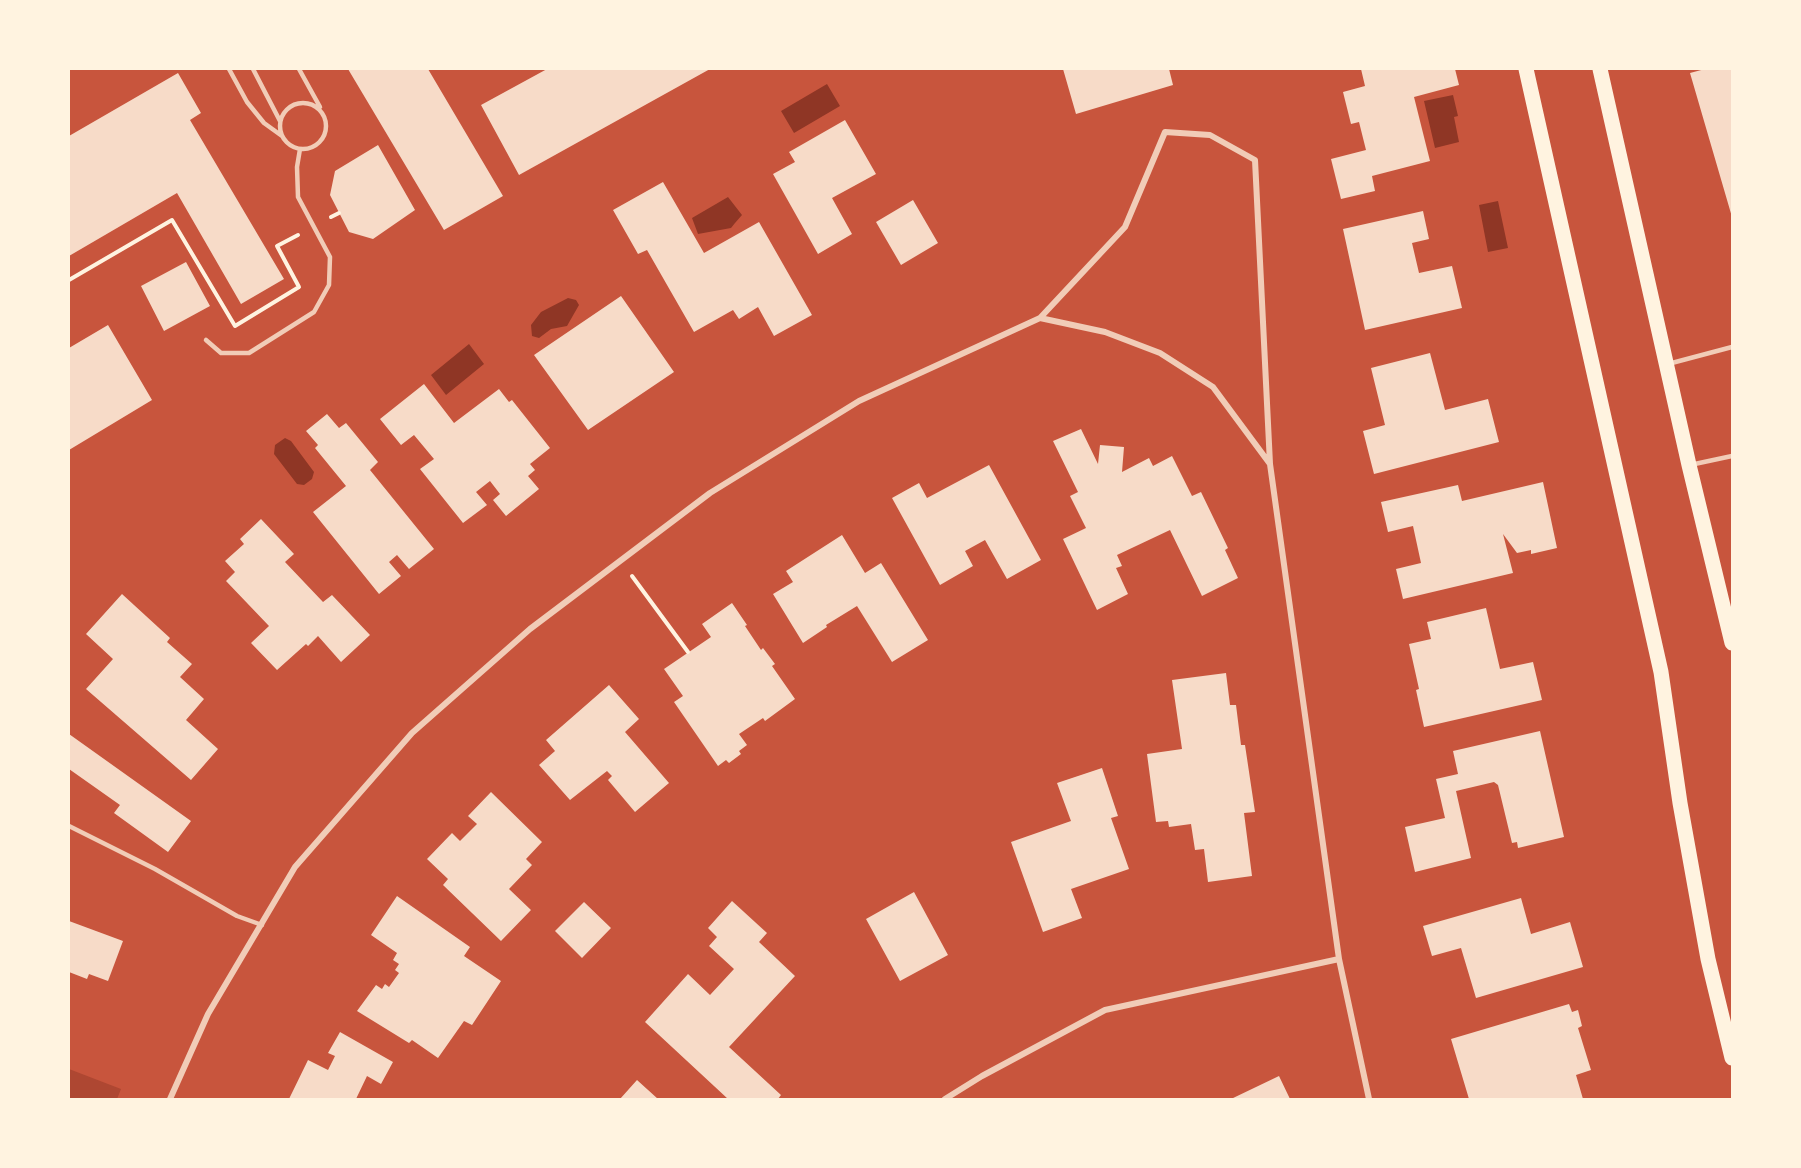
<!DOCTYPE html>
<html>
<head>
<meta charset="utf-8">
<style>
	body { margin:0 }
	#map { position:relative; width:1801px; height:1168px; overflow:hidden; background:#c8553d; font-family:Helvetica,sans-serif }
	canvas { display:block }
	.frame { position:absolute; inset:0; border:70px solid #fff3e0; pointer-events:none }
</style>
</head>
<body>
<div id="map">
<canvas width="1801" height="1168"></canvas>
<div class="frame"></div>
</div>
<script>
const ctx = document.querySelector('canvas').getContext('2d');
ctx.lineJoin = 'round';
function paint(path, color) {
  ctx.fillStyle = color;
  ctx.fill(path, 'evenodd');
}
function shape(rows) {
  const path = new Path2D();
  for (const r of rows) {
    if (r.length === 3) {
      path.moveTo(r[0] + r[2], r[1]);
      path.arc(r[0], r[1], r[2], 0, 2 * Math.PI);
      continue;
    }
    path.moveTo(r[0], r[1]);
    for (let i = 2; i < r.length; i += 2) path.lineTo(r[i], r[i + 1]);
  }
  return path;
}
function trace(path, color, width, dash) {
  ctx.strokeStyle = color;
  ctx.lineWidth = width;
  ctx.lineCap = dash ? 'butt' : 'round';
  ctx.setLineDash(dash || []);
  ctx.stroke(path);
}
paint(shape([
	[69,1069,121,1089,117,1099,69,1099]
]), '#ae4732');
paint(shape([
	[827,84,840,106,794,133,781,111],
	[1453,95,1458,116,1454,117,1459,142,1435,148,1424,101],
	[728,197,742,215,735,223,731,228,698,234,692,218],
	[1498,201,1508,248,1488,252,1479,205],
	[568,298,576,300,579,305,567,326,551,329,539,338,532,336,531,325,541,312],
	[469,344,484,364,446,395,431,375],
	[285,438,291,441,314,472,312,479,304,485,297,484,274,454,275,445]
]), '#8f3625');
paint(shape([
	[348,69,428,69,503,196,444,230],
	[547,69,710,69,519,175,481,105],
	[1063,69,1169,69,1173,85,1076,114],
	[1361,69,1455,69,1459,85,1414,97,1430,161,1372,176,1375,191,1341,199,1331,159,1366,150,1359,122,1351,124,1343,92,1365,86],
	[1705,69,1732,69,1732,217,1690,73],
	[178,73,201,113,190,120,284,279,241,304,177,193,69,256,69,136],
	[845,120,876,174,832,198,852,234,818,254,773,174,795,162,789,152],
	[378,145,415,210,373,239,349,232,330,195,335,171],
	[663,182,704,253,759,222,812,315,774,336,758,307,739,319,733,310,694,332,647,250,638,254,613,210],
	[913,200,938,243,901,265,876,222],
	[1423,211,1429,239,1412,243,1419,273,1452,266,1462,308,1365,330,1343,229],
	[186,262,210,306,164,331,141,286],
	[621,296,674,372,588,430,534,355],
	[108,325,152,400,69,450,69,348],
	[1430,353,1445,410,1488,399,1499,442,1374,474,1363,431,1385,425,1371,368],
	[424,384,454,423,499,389,509,402,512,400,550,448,530,464,535,470,528,476,539,489,506,516,493,500,500,494,490,481,476,492,487,505,463,523,420,469,434,459,414,435,401,445,380,419],
	[327,414,339,428,346,423,378,462,370,470,434,549,409,569,397,555,389,562,401,576,379,594,313,512,346,486,315,448,318,445,306,431],
	[1081,429,1098,464,1100,445,1124,447,1122,472,1149,458,1153,466,1172,456,1192,496,1201,492,1228,548,1225,550,1238,578,1202,596,1170,530,1117,555,1122,566,1116,568,1128,594,1097,610,1063,539,1086,528,1070,496,1078,492,1053,441],
	[989,465,1041,560,1007,579,985,540,965,551,973,566,940,585,892,498,919,483,927,498],
	[1543,482,1557,548,1531,554,1531,550,1517,553,1503,534,1513,573,1403,599,1396,569,1421,563,1413,526,1388,532,1381,502,1458,485,1462,501],
	[261,519,294,554,285,562,323,602,332,595,370,635,341,662,318,636,308,646,306,644,277,670,251,643,269,626,226,581,235,572,225,561,244,544,240,539],
	[842,535,865,573,881,563,928,640,892,662,857,606,826,625,827,627,803,643,773,594,793,582,786,571],
	[122,594,170,638,167,642,192,664,180,677,204,699,186,720,218,749,191,780,86,689,113,659,86,634],
	[732,603,747,625,745,626,761,650,763,648,775,664,772,666,795,699,765,721,763,718,739,734,747,745,739,751,741,754,729,763,726,760,718,766,674,702,683,696,664,669,711,637,702,624],
	[1486,608,1500,669,1533,662,1542,700,1424,727,1416,690,1419,689,1409,644,1431,639,1427,622],
	[1226,673,1230,705,1236,705,1241,745,1245,745,1255,812,1244,813,1252,876,1208,882,1204,849,1195,850,1191,824,1169,827,1168,821,1156,822,1147,754,1182,749,1172,680],
	[609,685,639,719,625,732,669,783,635,812,608,780,612,776,607,771,570,800,539,765,555,751,546,740],
	[1540,731,1564,837,1518,848,1517,842,1512,843,1498,785,1494,782,1456,791,1471,858,1415,872,1405,827,1445,818,1436,779,1458,774,1453,751],
	[69,734,191,821,168,852,114,813,120,805,69,769],
	[1102,768,1118,816,1111,818,1129,869,1071,889,1082,918,1043,932,1011,842,1071,821,1057,783],
	[491,792,542,842,526,859,532,865,509,889,531,910,501,941,443,885,448,879,427,859,452,833,460,841,477,824,468,816],
	[914,892,948,955,900,981,866,919],
	[397,896,470,947,464,956,501,981,472,1025,464,1021,438,1058,412,1040,409,1043,357,1011,376,985,382,989,385,984,389,987,399,973,395,970,399,964,393,960,397,953,371,935],
	[1521,898,1531,934,1570,922,1583,967,1476,998,1461,948,1432,956,1423,926],
	[732,901,767,933,759,942,795,976,729,1047,781,1095,778,1099,728,1099,645,1022,688,974,710,995,734,969,709,946,717,937,708,928],
	[584,902,611,928,582,958,555,931],
	[69,921,123,941,108,981,89,974,87,979,69,972],
	[1569,1004,1572,1012,1578,1010,1582,1026,1578,1028,1591,1070,1576,1075,1583,1099,1469,1099,1451,1039],
	[340,1032,393,1062,381,1084,367,1076,356,1099,289,1099,308,1060,328,1070,335,1056,328,1053],
	[1279,1076,1290,1099,1231,1099],
	[637,1080,658,1099,620,1099]
]), '#f7dbc8');
trace(shape([
	[331,217,339,213],
	[69,280,172,220,235,326,299,287,277,246,298,235],
	[632,576,688,652]
]), '#fff3e0', 4);
trace(shape([
	[229,69,247,102,264,123,282,136],
	[253,69,280,121],
	[299,69,320,107],
	[303,126,23],
	[206,340,221,353,249,353,314,312,329,285,330,257,298,197,297,167,300,149],
	[1668,364,1732,347],
	[1690,465,1732,456],
	[69,826,155,869,237,916,262,925]
]), '#f1ccb7', 4.5);
trace(shape([
	[1040,318,1105,332,1160,353,1213,387,1270,464,1339,959,1369,1099],
	[170,1099,208,1014,295,867,412,733,530,629,710,493,859,401,1040,318,1125,227,1165,132,1210,135,1255,160,1270,464],
	[945,1099,982,1076,1105,1010,1339,959]
]), '#f1ccb7', 6);
trace(shape([
	[1526,69,1661,672,1680,803,1708,959,1732,1058],
	[1600,69,1689,465,1732,643]
]), '#fff3e0', 15);
</script>
</body>
</html>
